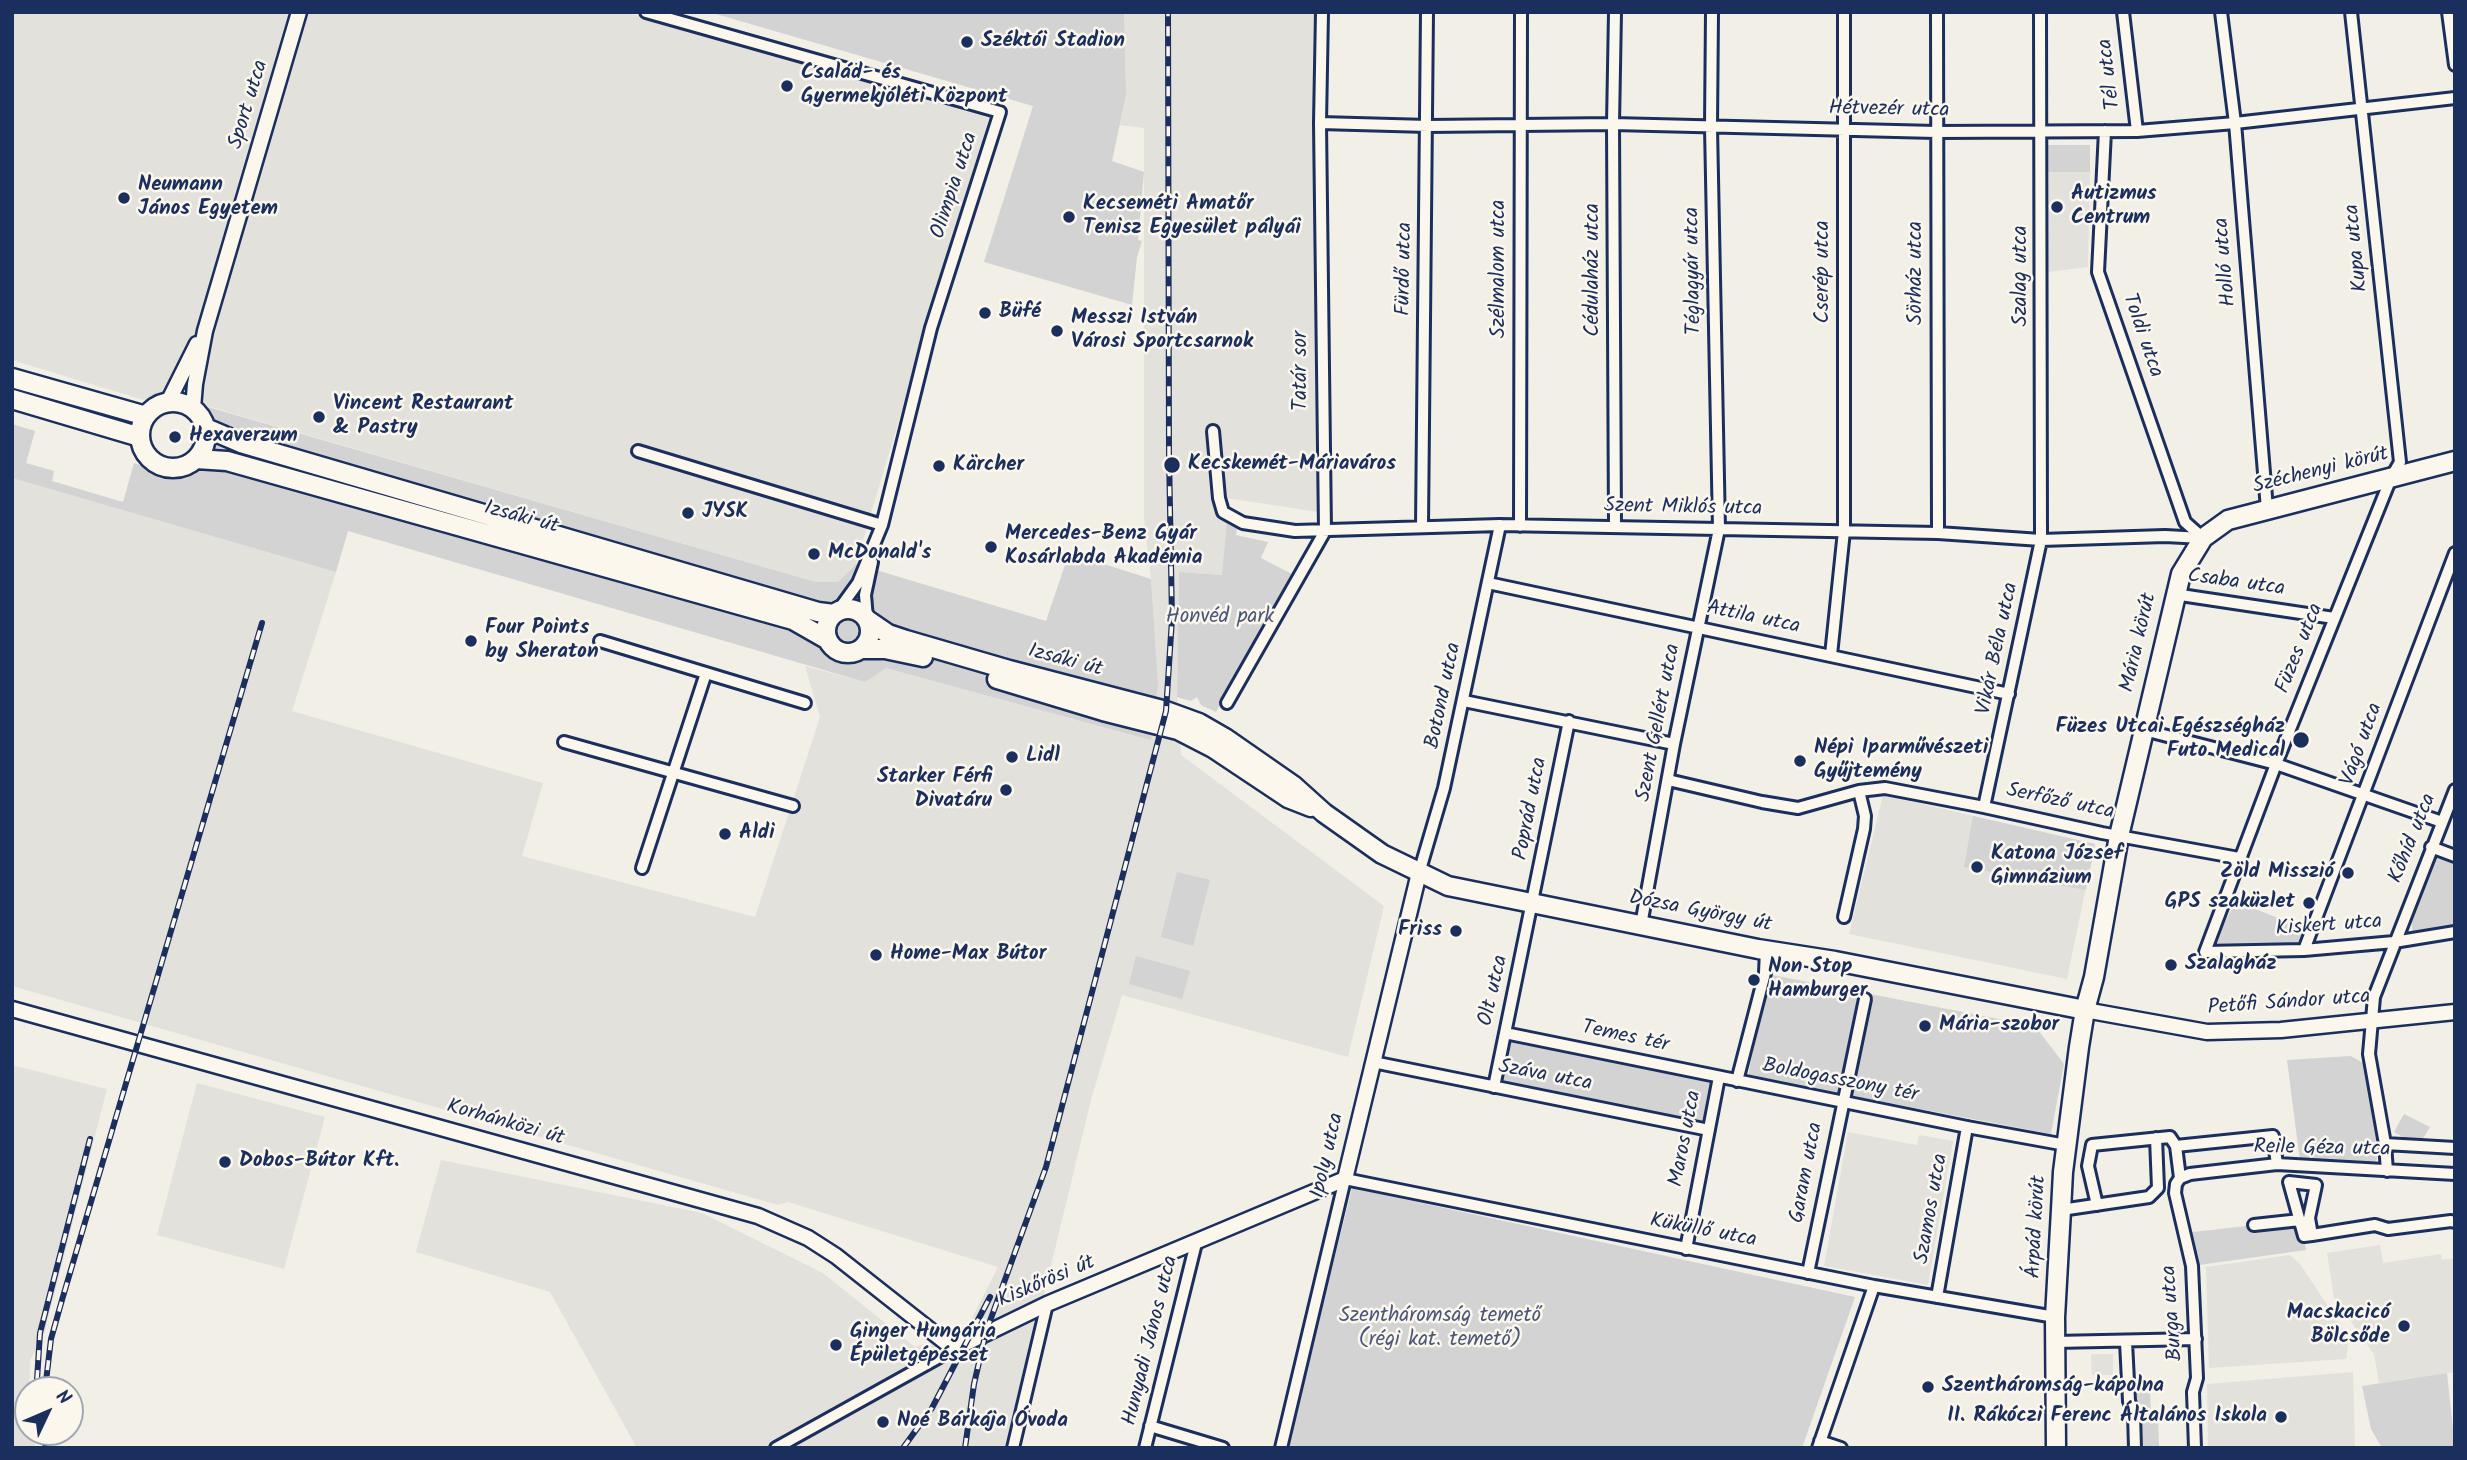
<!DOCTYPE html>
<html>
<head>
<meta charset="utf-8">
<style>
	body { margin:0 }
	#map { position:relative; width:2467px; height:1460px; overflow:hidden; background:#f2efe6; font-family:Kalam,sans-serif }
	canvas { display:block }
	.frame { position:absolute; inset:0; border:14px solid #1b2f5e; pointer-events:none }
	.north { position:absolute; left:14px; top:1376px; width:70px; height:70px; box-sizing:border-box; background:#fbf7ec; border:2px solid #a1a7b3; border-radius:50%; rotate:46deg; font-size:19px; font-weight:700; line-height:28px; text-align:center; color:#1b2f5e }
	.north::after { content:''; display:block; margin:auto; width:24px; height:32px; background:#1b2f5e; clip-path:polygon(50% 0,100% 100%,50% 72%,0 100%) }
</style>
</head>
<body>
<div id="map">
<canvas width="2467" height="1460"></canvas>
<div class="frame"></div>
<div class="north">N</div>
</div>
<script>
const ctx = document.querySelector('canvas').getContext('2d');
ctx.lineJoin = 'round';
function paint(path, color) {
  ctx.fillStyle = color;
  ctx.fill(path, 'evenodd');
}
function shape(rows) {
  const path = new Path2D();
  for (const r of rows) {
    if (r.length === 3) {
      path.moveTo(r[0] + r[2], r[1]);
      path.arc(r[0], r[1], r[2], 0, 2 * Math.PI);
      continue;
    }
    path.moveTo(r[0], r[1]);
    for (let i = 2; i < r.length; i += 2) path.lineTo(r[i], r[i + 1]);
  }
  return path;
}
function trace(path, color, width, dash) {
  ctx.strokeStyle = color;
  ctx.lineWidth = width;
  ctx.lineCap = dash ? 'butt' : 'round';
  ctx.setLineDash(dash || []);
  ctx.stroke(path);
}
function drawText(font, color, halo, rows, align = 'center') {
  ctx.font = font + ' Kalam,sans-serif';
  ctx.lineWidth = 5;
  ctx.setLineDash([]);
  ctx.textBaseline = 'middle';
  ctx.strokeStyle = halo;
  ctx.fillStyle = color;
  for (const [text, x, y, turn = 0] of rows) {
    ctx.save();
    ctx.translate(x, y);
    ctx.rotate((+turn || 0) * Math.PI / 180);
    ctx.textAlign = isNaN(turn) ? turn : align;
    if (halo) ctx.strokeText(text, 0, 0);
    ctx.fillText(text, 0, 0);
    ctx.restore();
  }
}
paint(shape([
	[12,12,625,12,989,118,856,564,838,582,816,582,169,395,157,404,12,360],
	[1124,12,1329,12,1319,512,1226,498,1227,531,1223,575,1179,572,1177,697,1181,755,1384,906,1348,1057,1122,995,1091,1100,1007,1448,637,1448,550,1292,416,1252,441,1160,702,1213,823,1273,915,1347,967,1328,998,1267,788,1202,778,1205,12,986,12,478,336,572,292,711,543,783,522,856,755,917,820,717,805,666,865,682,885,668,949,683,1158,682,1151,579,1144,519,1144,128,1120,125,1126,95],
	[2045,172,2090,172,2088,267,2048,272],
	[1883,795,2095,844,2067,979,1849,934],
	[12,1065,107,1089,43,1338,30,1360,28,1432,34,1432,35,1448,12,1448],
	[197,1083,325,1117,284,1269,157,1235],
	[1848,1132,1917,1145,1919,1135,1953,1141,1928,1285,1824,1266],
	[2380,1245,2383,1263,2441,1254,2442,1260,2455,1258,2455,1372,2379,1383,2374,1354,2334,1298,2327,1253],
	[2290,1255,2300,1264,2349,1338,2346,1359,2209,1368,2206,1267],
	[2091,1354,2113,1354,2113,1375,2092,1375],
	[2353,1372,2355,1448,2208,1448,2207,1384]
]), '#e2e1dc');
paint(shape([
	[709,12,1124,12,1126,95,1112,161,1144,172,1138,240,1142,241,1137,257,1132,305,984,262,1033,106],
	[2045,145,2090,145,2090,172,2045,172],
	[201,405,816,582,838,582,856,564,1046,621,1069,553,1151,579,1158,682,1151,740,886,668,865,682,348,531,336,572,12,478,12,424,35,431,26,463,54,471,52,481,123,502,134,463,182,478],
	[1227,522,1237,525,1236,535,1268,542,1261,558,1292,574,1216,712,1201,705,1197,697,1191,701,1177,697,1179,572,1222,575],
	[1973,816,2095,844,2086,890,1964,867],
	[2437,853,2455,860,2455,926,2413,933,2411,921],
	[1177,872,1210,880,1193,946,1161,937],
	[2236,901,2307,930,2301,945,2211,948],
	[1136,956,1190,971,1182,999,1129,984],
	[1767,974,2035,1026,2064,1064,2051,1134,1748,1076],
	[1510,1040,1714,1081,1706,1124,1501,1083],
	[2351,1056,2368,1066,2378,1155,2376,1161,2368,1166,2300,1161,2287,1060],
	[2404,1114,2430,1127,2422,1140,2405,1138,2394,1132],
	[1352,1188,1855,1297,1802,1448,1287,1448],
	[2300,1220,2306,1250,2192,1266,2184,1233],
	[2447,1373,2455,1448,2382,1448,2371,1429,2362,1386],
	[2135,1390,2150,1390,2151,1415,2158,1416,2159,1448,2143,1448,2141,1409,2136,1401]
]), '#d2d3d2');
const minor = shape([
	[646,12,1000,112,931,328,882,525,858,583,837,612],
	[1937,12,1938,533],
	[2123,12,2137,131],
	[2221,12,2235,123,2267,509],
	[2351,12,2400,462,2391,478,2276,764,2205,952,2304,950,2394,942,2455,932],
	[2448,12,2455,65],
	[1320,123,1428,126,1613,124,1936,132,2137,131,2235,123,2455,98],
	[2105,131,2098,272,2185,522,2203,538],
	[1213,431,1219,498,1223,512,1243,523,1295,531,1500,525,1938,533,2041,540,2165,536,2203,538],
	[638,451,882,525],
	[1422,526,1427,12],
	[1520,526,1521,12],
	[1615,527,1613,124,1615,12],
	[1488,583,2009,694],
	[2174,594,2334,618],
	[867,618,865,595,872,562],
	[600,641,805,703],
	[1831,655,1844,531,1844,12],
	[1464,701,1674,744],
	[1227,703,1325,531,1320,123,1322,12],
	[2144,730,2276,764,2442,822],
	[564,742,793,806],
	[1668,780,1762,802,1798,808,1859,791,1885,788,1984,807,2102,833,2239,858],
	[1984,807,2041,540,2040,12],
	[2431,847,2455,856],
	[642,868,706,673],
	[1419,873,1444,788,1500,525],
	[1844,917,1864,829,1865,816,1859,791],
	[1641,925,1674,744,1719,529,1711,127,1712,12],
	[2304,950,2455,553],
	[1505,1033,1967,1127,2066,1145],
	[1373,1062,1709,1130],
	[1737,1081,1765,973,1766,950],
	[1494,1087,1569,721],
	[2385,1144,2455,1148],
	[2176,1146,2273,1136,2277,1164],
	[2387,1171,2385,1144,2369,1054,2374,997,2455,790],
	[2097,1205,2088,1166,2092,1145,2170,1137,2176,1146,2180,1178],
	[2061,1210,2149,1197,2158,1188,2156,1138],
	[2254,1225,2300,1220],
	[2312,1235,2309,1218,2316,1185,2289,1182,2304,1236,2312,1235,2375,1225,2388,1229,2451,1221,2455,1222],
	[1686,1249,1719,1077],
	[1808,1273,1865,999],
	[1937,1297,1967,1127],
	[2055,1342,2196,1339],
	[2126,1342,2129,1401,2134,1414,2135,1448],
	[1150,1426,1223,1448],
	[1820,1441,1841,1448],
	[776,1448,954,1349],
	[1013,1448,1047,1304],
	[1145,1448,1196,1243],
	[1281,1448,1345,1179,1874,1286,2055,1317],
	[1818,1448,1874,1286],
	[2195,1448,2193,1392,2197,1378,2192,1266,2175,1193,2176,1184,2180,1178,2190,1174,2277,1164,2455,1174]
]);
const tertiary = shape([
	[168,402,197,344],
	[193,408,195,384,205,331,299,12],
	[12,1009,758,1216,808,1238,836,1256,954,1349,1047,1304,1345,1179,1419,873],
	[2085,1010,2207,1032,2281,1030,2455,1012]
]);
const primary = shape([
	[12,378,146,416],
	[12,399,140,437],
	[173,435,33],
	[206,428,241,443,818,612,834,614],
	[196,459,227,461,793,620,828,640],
	[848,631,22],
	[869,621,888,634,906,640,1009,670,1166,711,1199,723,1225,738,1294,786,1324,813,1382,854,1448,886,1758,949,1835,961,2085,1010],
	[861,649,885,649,923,657],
	[997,679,1103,711,1178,730,1213,748,1288,798,1311,807],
	[2056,1448,2055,1317,2061,1210,2063,1172,2079,1047,2085,1010,2094,977,2119,836,2181,574,2203,538,2228,520,2455,461]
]);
trace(minor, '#1b2f5e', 16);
trace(tertiary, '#1b2f5e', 19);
trace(primary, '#1b2f5e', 23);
trace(minor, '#fbf7ec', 10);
trace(tertiary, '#fbf7ec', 14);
trace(primary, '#fbf7ec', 18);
const rail = shape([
	[37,1380,40,1333,90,1139],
	[45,1390,51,1339,62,1300,262,623],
	[43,1432,46,1448],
	[903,1448,932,1408,990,1297],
	[965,1448,974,1384,986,1332,1046,1167,1166,711,1172,619,1169,454,1168,12]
]);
trace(rail, '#1b2f5e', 6);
trace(rail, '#fbf7ec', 3.5, [10]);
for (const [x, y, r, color] of [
	[967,42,7,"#1b2f5e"],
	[787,86,7,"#1b2f5e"],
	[124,198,7,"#1b2f5e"],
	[2057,207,7,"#1b2f5e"],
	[1069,217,7,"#1b2f5e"],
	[985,313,7,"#1b2f5e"],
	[1057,331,7,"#1b2f5e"],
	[319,417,7,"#1b2f5e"],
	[175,437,7,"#1b2f5e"],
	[1172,465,9,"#1b2f5e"],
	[939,466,7,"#1b2f5e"],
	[688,513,7,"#1b2f5e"],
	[991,547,7,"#1b2f5e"],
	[814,554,7,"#1b2f5e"],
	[471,641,7,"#1b2f5e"],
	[2301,740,9,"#1b2f5e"],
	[1012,757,7,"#1b2f5e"],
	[1800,761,7,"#1b2f5e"],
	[1006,790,7,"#1b2f5e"],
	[725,834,7,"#1b2f5e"],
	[1977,867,7,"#1b2f5e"],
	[2348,873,7,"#1b2f5e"],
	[2309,903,7,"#1b2f5e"],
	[1456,931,7,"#1b2f5e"],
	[876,955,7,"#1b2f5e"],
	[2171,965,7,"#1b2f5e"],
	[1754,980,7,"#1b2f5e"],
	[1925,1026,7,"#1b2f5e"],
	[225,1162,7,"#1b2f5e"],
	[2404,1326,7,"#1b2f5e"],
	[836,1345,7,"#1b2f5e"],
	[1928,1387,7,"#1b2f5e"],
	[2281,1417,7,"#1b2f5e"],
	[883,1422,7,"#1b2f5e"]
]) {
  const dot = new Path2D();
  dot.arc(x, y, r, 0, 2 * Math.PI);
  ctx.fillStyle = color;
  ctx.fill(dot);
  trace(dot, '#fbf7ec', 2.5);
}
drawText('bold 21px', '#1b2f5e', '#fbf7ec', [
	["Széktói Stadion",981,42],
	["Család- és",801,74],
	["Gyermekjóléti Központ",801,98],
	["Neumann",138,186],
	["János Egyetem",138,210],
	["Autizmus",2071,195],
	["Centrum",2071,219],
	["Kecseméti Amatőr",1083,205],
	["Tenisz Egyesület pályái",1083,229],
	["Büfé",999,313],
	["Messzi István",1071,319],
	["Városi Sportcsarnok",1071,343],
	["Vincent Restaurant",333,405],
	["& Pastry",333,429],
	["Hexaverzum",189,437],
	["Kecskemét-Máriaváros",1188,465],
	["Kärcher",953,466],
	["JYSK",702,513],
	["Mercedes-Benz Gyár",1005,535],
	["Kosárlabda Akadémia",1005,559],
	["McDonald's",828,554],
	["Four Points",485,629],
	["by Sheraton",485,653],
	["Füzes Utcai Egészségház",2285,728,"right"],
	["Futo Medical",2285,752,"right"],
	["Népi Iparművészeti",1814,749],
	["Gyűjtemény",1814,773],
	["Lidl",1026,757],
	["Starker Férfi",992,778,"right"],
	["Divatáru",992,802,"right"],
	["Aldi",739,834],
	["Katona József",1991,855],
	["Gimnázium",1991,879],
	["Zöld Misszió",2334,873,"right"],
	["GPS szaküzlet",2295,903,"right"],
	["Friss",1442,931,"right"],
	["Home-Max Bútor",890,955],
	["Szalagház",2185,965],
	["Non Stop",1768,968],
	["Hamburger",1768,992],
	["Mária-szobor",1939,1026],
	["Dobos-Bútor Kft.",239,1162],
	["Macskacicó",2390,1314,"right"],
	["Bölcsőde",2390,1338,"right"],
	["Ginger Hungária",850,1333],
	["Épületgépészet",850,1357],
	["Szentháromság-kápolna",1942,1387],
	["II. Rákóczi Ferenc Általános Iskola",2267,1417,"right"],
	["Noé Bárkája Óvoda",897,1422]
], 'left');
drawText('21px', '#1b2f5e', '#fbf7ec', [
	["Tél utca",2111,74,-97],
	["Sport utca",250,105,-73],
	["Hétvezér utca",1889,111,1],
	["Olimpia utca",956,186,-72],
	["Kupa utca",2358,248,-96],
	["Holló utca",2227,262,-95],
	["Fürdő utca",1406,269,-89],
	["Szélmalom utca",1500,269,-90],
	["Cédulaház utca",1594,270,-90],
	["Téglagyár utca",1695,271,-91],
	["Cserép utca",1824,272,-90],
	["Sörház utca",1917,273,-90],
	["Szalag utca",2022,276,-90],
	["Toldi utca",2141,336,71],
	["Tatár sor",1302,371,-90],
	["Széchenyi körút",2321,472,-14],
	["Szent Miklós utca",1683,509,1],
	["Izsáki út",521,519,15],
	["Csaba utca",2236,584,8],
	["Attila utca",1753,619,12],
	["Mária körút",2140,643,-77],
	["Vikár Béla utca",1999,649,-78],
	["Füzes utca",2301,649,-68],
	["Izsáki út",1065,662,15],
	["Botond utca",1445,696,-78],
	["Szent Gellért utca",1660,723,-79],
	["Vágó utca",2363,745,-70],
	["Serfőző utca",2060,803,12],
	["Poprád utca",1532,809,-79],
	["Kőhíd utca",2414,839,-68],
	["Dózsa György út",1700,913,11],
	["Kiskert utca",2329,927,-4],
	["Olt utca",1495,991,-77],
	["Petőfi Sándor utca",2289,1004,-4],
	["Temes tér",1625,1038,12],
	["Száva utca",1545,1077,11],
	["Boldogasszony tér",1840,1082,11],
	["Korhánközi út",505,1124,16],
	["Maros utca",1687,1139,-79],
	["Reile Géza utca",2322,1150,1],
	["Ipoly utca",1329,1156,-77],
	["Garam utca",1808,1173,-79],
	["Szamos utca",1933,1209,-80],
	["Árpád körút",2038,1227,-87],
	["Küküllő utca",1703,1232,11],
	["Kiskőrösi út",1047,1283,-23],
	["Burga utca",2174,1313,-94],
	["Hunyadi János utca",1152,1341,-76]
]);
drawText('21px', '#49587b', '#fbf7ec', [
	["Honvéd park",1220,618],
	["Szentháromság temető",1440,1317],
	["(régi kat. temető)",1440,1341]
]);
</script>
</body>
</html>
